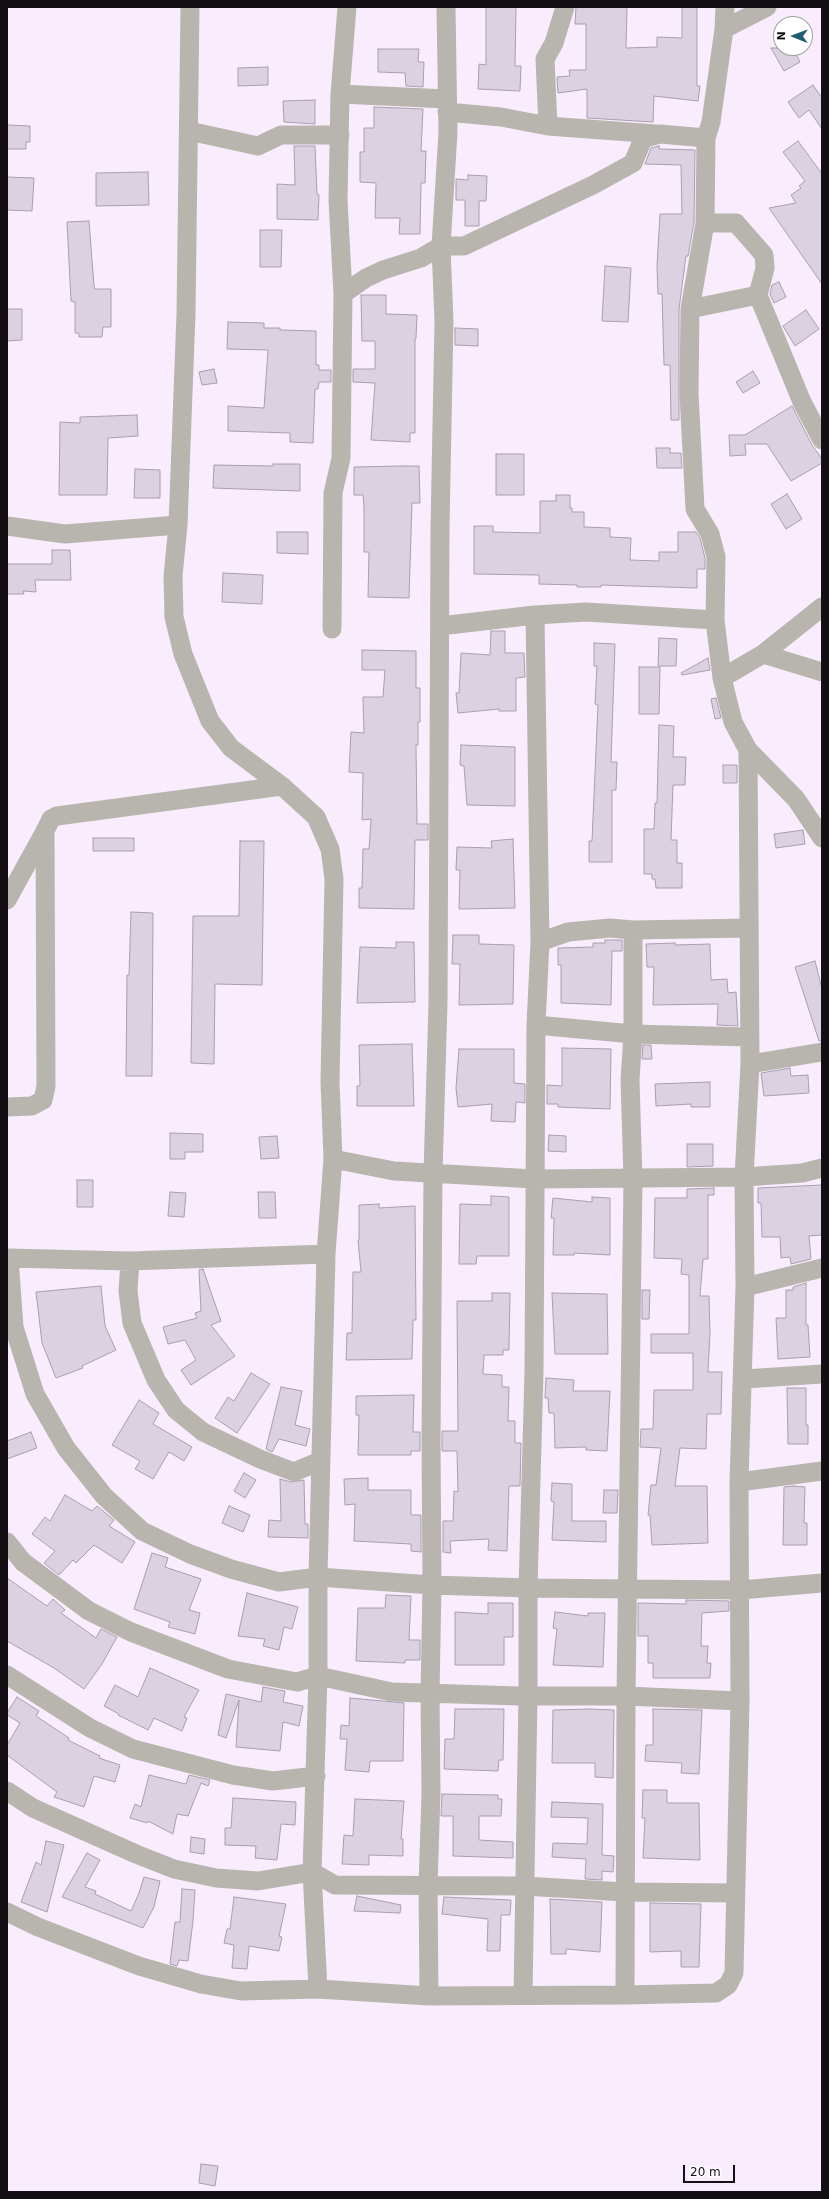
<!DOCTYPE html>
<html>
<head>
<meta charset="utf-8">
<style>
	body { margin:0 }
	#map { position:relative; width:829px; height:2199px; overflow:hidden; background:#f9edfd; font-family:"DejaVu Sans",sans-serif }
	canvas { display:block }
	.frame { position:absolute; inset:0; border:8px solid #130f14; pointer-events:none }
	.north { position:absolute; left:773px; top:16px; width:40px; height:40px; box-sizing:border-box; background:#fff; border:1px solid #a19fa1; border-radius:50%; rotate:271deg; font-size:11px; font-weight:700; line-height:16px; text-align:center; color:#130f14 }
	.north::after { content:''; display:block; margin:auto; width:14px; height:18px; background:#1e5e73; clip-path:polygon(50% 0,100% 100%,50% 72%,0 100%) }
	.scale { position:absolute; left:683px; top:2165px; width:52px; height:18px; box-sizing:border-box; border:2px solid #130f14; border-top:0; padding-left:5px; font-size:12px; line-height:14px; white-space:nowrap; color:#130f14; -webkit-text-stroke:3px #fff; paint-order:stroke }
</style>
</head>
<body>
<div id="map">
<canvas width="829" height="2199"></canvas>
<div class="frame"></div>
<div class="north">N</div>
<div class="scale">20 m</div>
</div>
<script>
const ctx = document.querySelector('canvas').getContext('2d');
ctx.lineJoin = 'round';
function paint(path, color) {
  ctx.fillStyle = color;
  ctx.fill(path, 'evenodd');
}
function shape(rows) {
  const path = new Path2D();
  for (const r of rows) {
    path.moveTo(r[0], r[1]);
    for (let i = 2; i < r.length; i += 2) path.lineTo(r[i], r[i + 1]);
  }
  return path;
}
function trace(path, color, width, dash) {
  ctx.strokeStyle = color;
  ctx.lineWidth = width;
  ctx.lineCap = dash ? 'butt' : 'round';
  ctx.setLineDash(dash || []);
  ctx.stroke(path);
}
const building = shape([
	[486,7,516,7,515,66,521,66,520,91,478,89,479,64,486,65,486,7],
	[576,7,627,7,626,48,657,47,657,37,682,38,682,7,697,7,697,86,700,86,698,101,654,96,653,122,587,118,587,89,558,93,557,79,557,77,570,76,569,70,586,70,586,24,575,24,576,7],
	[771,48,793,48,800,62,784,71,771,48],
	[378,49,419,49,418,62,424,62,423,87,406,86,405,73,378,72,378,49],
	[268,67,268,85,238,86,238,68,268,67],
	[813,85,822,98,822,129,809,110,799,118,788,102,813,85],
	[315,100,315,124,284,122,283,101,315,100],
	[374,107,423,109,421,151,426,151,425,183,421,183,420,234,399,234,400,218,375,218,376,183,360,182,360,152,364,152,364,128,374,128,374,107],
	[7,125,30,126,30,142,26,142,26,149,7,149,7,125],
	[798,141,822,174,822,284,769,208,796,203,791,195,801,188,799,186,805,181,783,152,798,141],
	[294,146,315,146,317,194,319,195,318,220,277,219,277,184,295,185,294,146],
	[659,146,659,149,695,150,694,222,688,256,686,256,679,309,679,420,671,420,670,365,664,365,662,294,658,294,657,266,660,214,682,214,681,165,645,164,651,148,659,146],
	[148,172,149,205,96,206,96,173,148,172],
	[468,175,487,176,486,201,479,201,479,226,465,226,465,200,456,200,456,179,468,180,468,175],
	[7,177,34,178,32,211,7,210,7,177],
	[89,221,94,286,95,289,111,289,111,327,103,327,102,337,79,337,79,333,75,333,75,302,71,301,67,222,89,221],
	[260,230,282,230,281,267,260,267,260,230],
	[605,266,631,268,628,322,602,321,605,266],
	[779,282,786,297,774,303,770,294,772,285,779,282],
	[361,295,386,295,386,314,417,315,416,339,415,339,415,433,410,433,410,442,371,440,375,383,353,382,353,369,375,369,375,341,362,341,361,295],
	[7,309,22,309,22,340,7,341,7,309],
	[806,310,819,329,795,346,783,326,806,310],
	[228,322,264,323,264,328,280,328,280,330,316,331,316,365,319,365,319,370,331,370,331,382,319,382,318,389,315,389,313,443,290,442,290,433,228,431,228,406,264,408,268,350,227,349,228,322],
	[455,328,478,329,478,346,455,345,455,328],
	[214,369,217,383,202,385,199,372,214,369],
	[753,371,760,383,743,393,736,382,753,371],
	[792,406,812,445,822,459,822,463,791,481,767,444,745,444,746,455,730,456,729,435,745,435,792,406],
	[137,415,138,436,108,438,107,495,59,495,60,422,80,423,80,417,137,415],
	[656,448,670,448,670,453,681,453,682,468,657,468,656,448],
	[496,454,524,454,524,495,496,495,496,454],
	[273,464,300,464,300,491,213,488,214,465,273,466,273,464],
	[400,466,419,466,420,503,412,503,409,598,368,597,369,552,364,552,364,507,363,495,354,495,354,467,400,466],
	[135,469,160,470,160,498,134,498,135,469],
	[787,494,802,519,786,529,771,504,787,494],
	[556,495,570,495,570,508,572,508,572,512,584,512,584,527,610,528,610,537,631,538,630,560,659,561,659,552,678,552,678,532,696,532,700,538,705,558,705,569,697,569,697,588,601,585,601,587,577,587,577,585,539,584,539,575,474,574,474,526,493,526,493,532,540,533,540,501,556,501,556,495],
	[277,532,308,532,308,554,277,553,277,532],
	[52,550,70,550,71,580,35,580,36,592,23,591,24,594,7,594,7,564,52,564,52,550],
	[223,573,263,575,262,604,222,602,223,573],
	[491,631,505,631,505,653,524,653,525,677,516,678,516,711,499,711,499,709,458,713,456,693,459,693,461,653,490,655,491,631],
	[659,638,677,639,676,666,658,666,659,638],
	[594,643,615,644,611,762,617,762,616,790,612,790,612,862,589,862,589,841,592,841,598,705,595,704,597,666,594,666,594,643],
	[362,650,416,651,416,688,420,688,420,722,418,722,418,745,416,745,417,824,428,824,428,840,415,840,414,909,359,908,359,888,362,888,363,849,369,849,371,819,362,820,363,773,349,772,351,732,364,733,363,697,383,697,385,670,362,670,362,650],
	[708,658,710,670,682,675,681,673,708,658],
	[639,667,660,667,659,714,639,714,639,667],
	[716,698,721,718,715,719,711,699,716,698],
	[659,725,674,726,673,757,686,757,685,785,673,785,671,840,677,840,677,863,682,863,682,888,656,888,655,879,652,879,652,874,644,874,644,829,654,829,655,803,657,803,659,725],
	[461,745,515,747,515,806,467,805,464,766,460,765,461,745],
	[723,765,737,765,737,783,723,783,723,765],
	[803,830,805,844,776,848,774,834,803,830],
	[93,838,134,838,134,851,93,851,93,838],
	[513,839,515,908,459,909,460,870,456,870,457,847,492,848,491,841,513,839],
	[240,841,264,841,262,985,215,984,214,1064,191,1063,193,916,239,916,240,841],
	[131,912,153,913,152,1076,126,1076,127,975,129,975,131,912],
	[453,935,479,935,479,944,514,945,513,1004,459,1005,460,964,452,964,453,935],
	[605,940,622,940,622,951,612,951,611,1005,561,1003,561,965,558,965,558,948,593,947,593,943,605,943,605,940],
	[396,942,414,942,415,1002,357,1003,360,947,396,948,396,942],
	[675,943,675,945,710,944,711,980,727,979,728,993,736,992,738,1026,717,1025,718,1004,653,1005,654,967,647,967,646,944,675,943],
	[815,961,822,989,822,1041,819,1041,795,967,815,961],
	[412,1044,414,1106,357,1106,357,1086,360,1086,359,1045,412,1044],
	[643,1045,651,1045,652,1059,642,1059,643,1045],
	[562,1048,611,1049,610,1109,558,1107,558,1104,547,1104,547,1085,562,1086,562,1048],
	[459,1049,514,1049,514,1083,525,1084,525,1103,516,1102,515,1122,491,1121,492,1104,458,1107,456,1088,459,1049],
	[790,1068,791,1076,808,1075,809,1093,764,1096,761,1073,790,1068],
	[710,1082,710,1107,691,1107,691,1104,656,1106,655,1084,710,1082],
	[170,1133,203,1134,203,1152,185,1152,185,1159,170,1159,170,1133],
	[549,1135,566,1136,566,1152,548,1151,549,1135],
	[277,1136,279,1158,261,1159,259,1137,277,1136],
	[687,1144,713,1144,713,1166,687,1167,687,1144],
	[77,1180,93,1180,93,1207,77,1207,77,1180],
	[822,1185,822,1235,809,1236,811,1259,791,1264,790,1257,781,1258,780,1237,762,1237,761,1203,758,1203,758,1188,822,1185],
	[714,1188,714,1195,708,1195,708,1259,703,1259,700,1296,709,1296,710,1332,708,1372,722,1372,721,1414,707,1414,706,1449,680,1448,675,1486,707,1486,708,1543,652,1545,650,1515,648,1515,651,1485,656,1485,661,1448,640,1447,641,1429,653,1429,654,1390,693,1390,693,1353,651,1353,651,1334,689,1334,689,1275,681,1274,682,1259,654,1258,655,1198,687,1198,687,1189,714,1188],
	[170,1192,186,1193,184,1217,168,1216,170,1192],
	[258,1192,275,1192,276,1218,259,1218,258,1192],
	[491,1196,509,1197,509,1256,477,1256,476,1264,459,1264,460,1204,491,1205,491,1196],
	[592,1197,610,1198,610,1255,574,1253,574,1255,553,1255,554,1218,551,1218,553,1198,592,1202,592,1197],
	[379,1204,379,1208,415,1206,416,1320,413,1320,412,1359,346,1360,347,1333,352,1333,353,1272,361,1272,358,1240,359,1240,359,1205,379,1204],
	[203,1269,221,1321,211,1325,235,1356,191,1385,181,1370,196,1360,185,1340,168,1344,163,1327,197,1318,195,1313,201,1311,199,1270,203,1269],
	[806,1283,806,1325,808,1325,810,1357,778,1359,776,1318,786,1318,786,1290,793,1290,793,1287,806,1283],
	[101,1286,105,1326,116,1350,82,1366,83,1368,56,1378,42,1343,36,1292,101,1286],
	[642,1290,650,1290,649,1319,642,1319,642,1290],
	[492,1293,510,1293,509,1350,503,1350,503,1355,484,1355,483,1374,502,1375,502,1387,509,1387,508,1421,515,1421,515,1443,521,1443,520,1486,509,1486,507,1551,488,1550,489,1539,450,1541,451,1553,443,1552,443,1521,453,1521,454,1491,458,1492,457,1451,442,1451,442,1431,458,1431,457,1301,492,1301,492,1293],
	[552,1293,607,1294,608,1354,555,1354,552,1293],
	[251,1373,270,1384,237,1433,215,1418,228,1397,234,1401,251,1373],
	[546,1378,574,1380,573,1391,610,1391,607,1451,586,1450,586,1447,555,1448,554,1413,549,1413,548,1398,545,1398,546,1378],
	[281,1387,302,1391,295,1425,310,1429,306,1446,279,1439,272,1452,266,1449,281,1387],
	[787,1388,806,1388,806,1425,808,1425,808,1444,788,1444,787,1388],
	[414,1395,413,1432,420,1432,420,1451,411,1451,411,1455,358,1455,359,1415,356,1415,356,1396,414,1395],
	[139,1400,159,1413,153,1424,192,1447,184,1461,169,1452,153,1479,135,1469,140,1461,112,1445,139,1400],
	[31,1432,37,1448,7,1459,7,1441,31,1432],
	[244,1473,256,1480,245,1498,234,1491,244,1473],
	[368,1478,368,1490,411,1490,411,1515,421,1515,421,1552,411,1551,411,1544,354,1541,355,1504,345,1505,344,1479,368,1478],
	[280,1479,291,1482,304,1480,305,1524,308,1524,308,1538,268,1537,269,1520,281,1521,280,1479],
	[552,1483,572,1484,572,1521,606,1521,606,1542,552,1540,554,1502,551,1501,552,1483],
	[793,1486,805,1487,804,1523,807,1523,807,1545,783,1545,784,1487,793,1486],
	[604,1490,618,1490,617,1513,603,1513,604,1490],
	[65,1495,92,1511,97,1506,114,1520,109,1526,135,1542,122,1563,94,1545,76,1563,73,1560,59,1575,44,1563,55,1551,32,1534,45,1517,50,1521,65,1495],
	[229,1506,250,1515,243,1532,222,1523,229,1506],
	[152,1553,168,1558,165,1567,201,1579,189,1610,200,1613,195,1634,168,1627,170,1622,134,1609,152,1553],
	[7,1578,47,1606,53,1599,65,1610,61,1613,96,1638,101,1629,117,1637,102,1664,84,1689,54,1668,7,1641,7,1578],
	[247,1593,298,1607,292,1629,284,1627,279,1650,263,1646,265,1639,238,1636,247,1593],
	[386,1595,411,1596,409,1640,420,1640,420,1660,405,1660,405,1663,356,1661,358,1608,385,1608,386,1595],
	[686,1600,729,1601,729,1611,702,1613,701,1646,708,1646,707,1663,711,1663,710,1678,653,1678,653,1663,648,1663,648,1636,638,1636,638,1603,686,1604,686,1600],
	[488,1603,513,1603,513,1637,504,1637,504,1665,455,1665,455,1612,488,1614,488,1603],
	[555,1612,588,1616,588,1613,605,1613,603,1667,553,1665,557,1629,553,1628,555,1612],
	[150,1668,199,1690,184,1717,187,1718,182,1731,154,1718,148,1730,118,1715,119,1714,104,1706,115,1685,138,1697,150,1668],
	[263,1687,285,1691,283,1702,303,1706,299,1726,283,1722,280,1751,236,1747,239,1700,226,1738,218,1735,226,1694,261,1702,263,1687],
	[17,1697,39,1711,36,1716,69,1738,68,1740,100,1756,99,1758,120,1765,115,1782,94,1776,84,1807,54,1797,57,1792,7,1755,7,1745,20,1723,7,1715,7,1713,17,1697],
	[350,1698,404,1703,403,1761,370,1761,369,1772,345,1770,347,1739,340,1739,341,1725,349,1726,350,1698],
	[455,1709,504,1709,503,1760,499,1760,498,1771,444,1769,445,1739,454,1739,455,1709],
	[589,1709,614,1710,613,1778,595,1777,595,1763,552,1763,553,1710,589,1709],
	[653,1709,702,1710,699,1774,681,1773,682,1763,645,1761,646,1745,653,1745,653,1709],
	[149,1775,186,1784,189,1775,210,1780,208,1786,201,1783,188,1816,177,1814,173,1834,148,1821,147,1823,130,1818,135,1804,141,1807,149,1775],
	[643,1790,667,1790,667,1803,699,1803,700,1860,643,1858,645,1818,642,1818,643,1790],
	[442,1794,498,1795,498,1799,502,1799,501,1816,479,1816,479,1840,513,1842,513,1858,453,1856,453,1816,441,1816,442,1794],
	[233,1798,296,1802,295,1825,281,1824,277,1860,255,1858,256,1846,225,1845,225,1828,231,1828,233,1798],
	[355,1799,404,1801,401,1839,403,1839,403,1856,369,1855,369,1865,342,1864,344,1835,353,1836,355,1799],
	[552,1802,603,1804,602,1855,614,1856,613,1872,602,1871,602,1880,585,1879,586,1859,552,1857,553,1843,587,1844,588,1818,551,1817,552,1802],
	[191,1837,205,1839,204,1854,190,1852,191,1837],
	[46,1841,64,1845,47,1912,21,1902,36,1862,41,1865,46,1841],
	[87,1853,100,1860,85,1887,96,1891,95,1894,131,1911,139,1893,144,1877,160,1881,154,1907,143,1928,62,1897,87,1853],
	[182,1889,195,1890,193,1921,188,1961,179,1960,177,1966,170,1964,175,1922,180,1922,182,1889],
	[357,1896,401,1905,400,1913,354,1911,357,1896],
	[234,1897,286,1904,279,1936,282,1937,279,1951,249,1946,247,1969,232,1968,234,1945,224,1943,227,1929,230,1929,234,1897],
	[444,1897,511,1900,510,1915,501,1915,500,1951,487,1951,488,1919,442,1914,444,1897],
	[550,1899,602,1902,600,1952,566,1949,566,1954,551,1954,550,1899],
	[650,1903,701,1904,699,1967,681,1967,681,1951,650,1952,650,1903],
	[201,2164,218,2166,215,2186,199,2183,201,2164]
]);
paint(building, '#dcd1e0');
trace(building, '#a99ead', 1);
trace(shape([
	[190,7,186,314,178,525,173,576,174,617,183,654,210,721,231,748,282,786,316,817,330,849,334,879,330,1082,333,1159,326,1254,318,1577,318,1676,312,1872,318,1989],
	[725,7,724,29,711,122,706,138,705,223,690,309,689,394,695,509,710,534,716,557,715,620,722,678,733,722,748,750,796,799,822,838],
	[724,29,767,7],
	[340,94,447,99],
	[447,112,501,117,548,126,656,134],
	[548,126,545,59,554,43,565,7],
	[189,131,258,146,281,135,340,135],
	[705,223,736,223,764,255,765,268,758,295,802,402,822,440],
	[343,294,366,278,383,270,421,258,441,246,464,246,593,185,633,163,643,139,660,134,706,138],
	[690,309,758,295],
	[7,526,65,534,178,525],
	[440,626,535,615],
	[332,629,333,493,341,458,343,294,338,200,340,94,347,7],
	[763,654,822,672],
	[722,678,763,654,822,607],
	[7,900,44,833],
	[540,942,568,932,610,928,633,930],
	[536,1025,633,1034,748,1037],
	[750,1064,822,1052],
	[7,1107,32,1106,43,1100,46,1086,45,831,51,819,57,816,282,786],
	[333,1159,394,1171,534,1179,744,1177,802,1173,822,1168],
	[326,1254,130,1261,9,1258,14,1327,35,1394,66,1448,104,1496,142,1531,190,1554,231,1569,279,1582,318,1577,432,1585,528,1588,741,1590,822,1583],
	[130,1261,128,1291,132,1323,156,1380,176,1410,203,1432,260,1459,294,1472,320,1461],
	[745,1287,822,1268],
	[744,1379,822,1374],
	[739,1482,822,1471],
	[7,1542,23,1562,89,1611,131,1632,228,1669,297,1682,318,1676,392,1692,519,1696,626,1696,740,1701],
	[7,1675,90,1728,133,1749,233,1775,273,1781,316,1776],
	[7,1791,33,1808,136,1854,174,1869,216,1878,258,1881,312,1872,335,1885,524,1886,625,1892,735,1893],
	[7,1912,38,1927,139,1966,201,1984,241,1991,318,1989,429,1996,625,1995,716,1993,728,1985,734,1973,740,1701,739,1482,745,1287,744,1177,750,1064,748,750],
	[523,1995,528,1696,528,1588,534,1372,536,1025,540,942,535,615,586,612,715,620],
	[625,1995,626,1696,633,1179,630,1080,633,1034,633,930,748,928],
	[429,1996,428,1885,431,1794,430,1694,432,1585,431,1441,433,1174,438,1003,440,527,444,322,441,246,448,132,446,7]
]), '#b8b5ae', 19);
</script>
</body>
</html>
